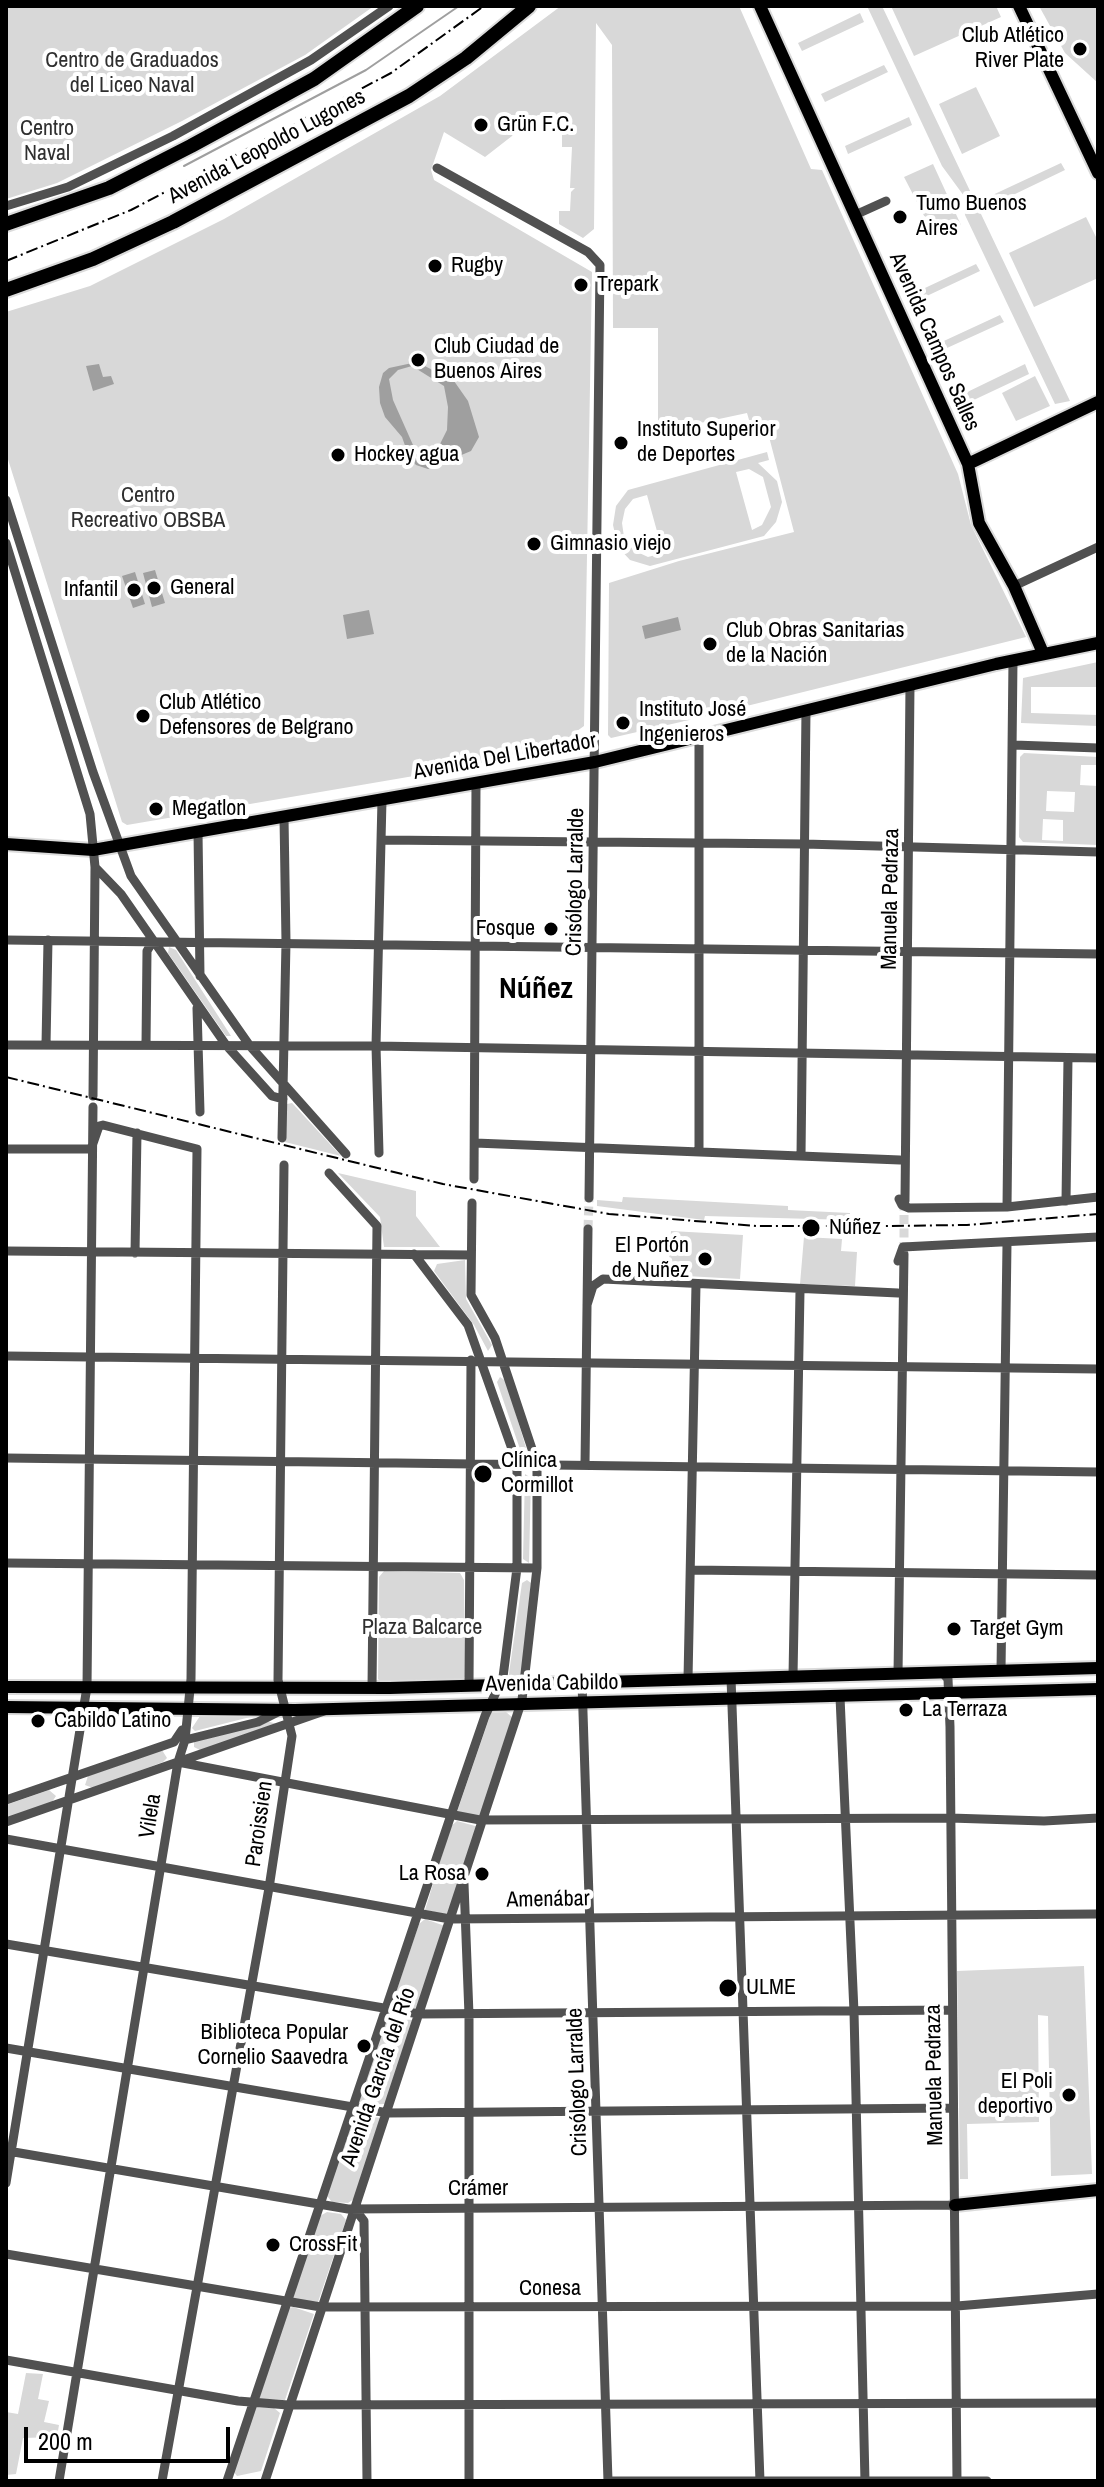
<!DOCTYPE html>
<html>
<head>
<meta charset="utf-8">
<style>
	body { margin:0 }
	#map { position:relative; width:1104px; height:2487px; overflow:hidden; background:#fff; font-family:"Archivo Narrow",sans-serif }
	canvas { display:block }
	.frame { position:absolute; inset:0; border:8px solid #000; pointer-events:none }
	.scale { position:absolute; left:24px; top:2427px; width:206px; height:36px; box-sizing:border-box; border:4px solid #000; border-top:0; padding-left:10px; font-size:24px; line-height:28px; white-space:nowrap; color:#000; -webkit-text-stroke:6px #fff; paint-order:stroke }
</style>
</head>
<body>
<div id="map">
<canvas width="1104" height="2487"></canvas>
<div class="frame"></div>
<div class="scale">200 m</div>
</div>
<script>
const ctx = document.querySelector('canvas').getContext('2d');
ctx.lineJoin = 'round';
function paint(path, color) {
  ctx.fillStyle = color;
  ctx.fill(path, 'evenodd');
}
function shape(rows) {
  const path = new Path2D();
  for (const r of rows) {
    path.moveTo(r[0], r[1]);
    for (let i = 2; i < r.length; i += 2) path.lineTo(r[i], r[i + 1]);
  }
  return path;
}
function trace(path, color, width, dash) {
  ctx.strokeStyle = color;
  ctx.lineWidth = width;
  ctx.lineCap = dash ? 'butt' : 'round';
  ctx.setLineDash(dash || []);
  ctx.stroke(path);
}
function drawText(font, color, halo, rows, align = 'center') {
  ctx.font = font + ' "Archivo Narrow",sans-serif';
  ctx.lineWidth = 8;
  ctx.setLineDash([]);
  ctx.textBaseline = 'middle';
  ctx.strokeStyle = halo;
  ctx.fillStyle = color;
  for (const [text, x, y, turn = 0] of rows) {
    ctx.save();
    ctx.translate(x, y);
    ctx.rotate((+turn || 0) * Math.PI / 180);
    ctx.textAlign = isNaN(turn) ? turn : align;
    if (halo) ctx.strokeText(text, 0, 0);
    ctx.fillText(text, 0, 0);
    ctx.restore();
  }
}
paint(shape([
	[6,6,374,6,305,55,182,121,57,183,6,199],
	[561,6,739,6,811,169,822,170,958,474,971,525,1026,637,698,718,611,738,608,735,609,583,679,561,794,532,768,433,754,437,747,413,658,432,658,328,613,328,612,45,596,23,594,229,583,238,559,224,559,211,570,211,571,192,575,188,570,188,572,147,562,147,562,115,538,115,530,119,524,116,512,136,485,157,444,132,431,170,434,180,592,272,584,726,570,736,566,750,127,825,122,822,6,453,6,312,90,286,224,219,440,96],
	[867,6,882,6,1070,401,1055,404,965,215,964,196,942,166],
	[891,6,996,6,1001,17,914,56],
	[1039,6,1098,6,1098,83,1065,53],
	[860,13,864,22,802,51,798,43],
	[884,65,888,72,825,102,821,94],
	[976,87,1000,136,962,154,939,104],
	[909,117,912,125,848,154,845,146],
	[1061,163,1065,170,988,207,984,199],
	[933,164,961,225,935,237,904,177],
	[1086,217,1098,241,1098,278,1034,307,1009,253],
	[976,264,980,271,914,302,910,295],
	[1000,315,1004,322,936,353,933,346],
	[1025,364,1029,374,961,406,957,397],
	[1035,376,1050,406,1016,421,1002,393],
	[767,452,769,460,758,463,777,481,782,502,776,522,764,536,650,566,630,560,618,547,613,525,616,506,628,490],
	[749,469,763,477,771,507,762,525,752,530,736,472],
	[647,495,663,553,648,557,633,550,624,537,622,523,625,509,633,499],
	[1098,662,1098,687,1031,687,1031,713,1098,715,1098,726,1021,723,1023,678],
	[1024,753,1098,757,1098,765,1081,765,1080,785,1098,786,1098,845,1023,842,1019,837,1020,757],
	[1047,791,1075,792,1074,812,1046,811],
	[1043,819,1063,820,1063,841,1042,840],
	[169,947,176,950,231,1036,226,1036,168,953],
	[292,1103,294,1105,341,1156,285,1142,287,1104],
	[338,1173,416,1191,416,1216,440,1247,384,1247,380,1217],
	[623,1197,788,1206,788,1210,850,1213,849,1220,705,1216,704,1220,597,1206,597,1200,622,1202],
	[671,1231,743,1235,740,1279,668,1275],
	[804,1237,842,1239,841,1251,857,1252,855,1286,800,1284],
	[465,1260,466,1299,492,1345,488,1351,474,1325,434,1271,437,1264],
	[500,1377,506,1381,529,1458,522,1455,497,1382],
	[525,1474,531,1478,529,1563,523,1559],
	[384,1571,460,1573,464,1580,465,1677,461,1683,381,1682,378,1679,379,1577],
	[527,1580,531,1583,521,1681,508,1680,522,1583],
	[491,1713,506,1712,513,1718,482,1817,457,1812],
	[262,1714,195,1731,192,1728,200,1716],
	[267,1721,277,1724,200,1750,194,1747,194,1741],
	[162,1750,167,1758,163,1762,93,1788,85,1785,88,1776],
	[49,1790,56,1796,52,1802,6,1818,6,1805],
	[457,1821,479,1827,449,1915,425,1910,451,1826],
	[425,1919,445,1926,416,2010,391,2007,419,1924],
	[1084,1966,1092,2174,1051,2176,1048,2016,1038,2015,1039,2122,967,2124,968,2179,960,2179,957,1971],
	[387,2018,413,2020,385,2104,357,2105],
	[353,2115,383,2118,354,2199,348,2203,332,2202,327,2196],
	[327,2212,341,2214,346,2220,318,2302,292,2299,320,2216],
	[293,2307,314,2314,285,2400,259,2399,289,2308],
	[26,2373,43,2374,38,2399,49,2401,44,2422,59,2425,57,2437,23,2438,16,2474,6,2475,6,2412,18,2414],
	[256,2406,274,2408,280,2413,261,2471,237,2476,233,2471]
]), '#d8d8d8');
paint(shape([
	[417,362,454,381,468,401,479,437,471,451,428,469,416,465,409,457,402,437,385,417,380,403,379,387,383,373,389,368],
	[412,366,444,386,448,407,447,430,439,446,426,453,416,451,413,445,393,400,389,379,398,370],
	[99,364,103,377,111,376,114,384,93,391,86,366],
	[155,570,165,603,152,607,143,573],
	[135,572,145,604,133,608,122,576],
	[369,610,374,634,347,639,343,615],
	[678,617,681,630,645,639,642,626]
]), '#9f9f9f');
trace(shape([
	[184,166,366,70,459,6]
]), '#9f9f9f', 2);
trace(shape([
	[588,1229,589,1198],
	[904,1251,904,1202]
]), '#d9d9d9', 9, [9, 4.5]);
const major = shape([
	[760,6,968,464,979,523,1014,586,1043,653],
	[1019,6,1098,173],
	[968,464,1098,402],
	[6,844,93,850,595,762,996,664,1098,643],
	[6,1687,390,1688,1098,1668],
	[6,1707,295,1710,1098,1689],
	[955,2205,1098,2190]
]);
const highway = shape([
	[6,224,109,188,191,146,314,79,417,6],
	[6,290,93,259,173,222,409,96,466,58,529,6]
]);
trace(major, '#dbdbdb', 16);
trace(highway, '#dbdbdb', 18);
trace(shape([
	[437,168,588,252,600,265,589,1198],
	[6,206,68,187,173,136,311,60,389,6],
	[855,215,886,201],
	[6,500,93,772,131,876,250,1046,346,1154],
	[6,543,90,814,95,867,93,1096],
	[1014,586,1098,547],
	[699,736,699,1151],
	[1014,745,1098,748],
	[198,832,200,976],
	[382,840,804,844,1098,852],
	[95,867,121,894,226,1045,272,1096,283,1099],
	[6,940,1098,954],
	[197,1008,200,1112],
	[6,1045,376,1046,1098,1058],
	[46,1045,48,940],
	[146,1045,147,951,153,941],
	[282,1138,286,942,284,817],
	[475,1143,900,1160],
	[6,1149,91,1149],
	[379,1153,376,1046,382,800],
	[801,1156,806,710],
	[329,1173,377,1226,372,1688],
	[474,1179,476,784],
	[899,1199,902,1205,909,1208,1007,1207,1098,1197],
	[905,1201,910,685],
	[1066,1201,1068,1058],
	[1007,1207,1013,660],
	[6,1251,471,1255],
	[135,1253,137,1133],
	[898,1261,903,1247,1098,1237],
	[587,1305,593,1286,603,1279,898,1293],
	[6,1356,1098,1369],
	[6,1458,1098,1472],
	[585,1465,588,1229],
	[6,1563,537,1568],
	[691,1570,1098,1575],
	[1001,1670,1007,1244],
	[942,1672,948,1679,950,1727,957,2481],
	[898,1674,904,1254],
	[793,1676,800,1291],
	[731,1678,760,2481],
	[688,1679,696,1284],
	[582,1682,608,2481],
	[469,1686,471,1360],
	[840,1697,854,2012,865,2481],
	[185,1740,258,1722,280,1711],
	[178,1762,480,1820,950,1818,1044,1821,1098,1818],
	[6,1800,174,1742,182,1730],
	[6,1822,324,1711],
	[6,1839,450,1919,1098,1914],
	[464,1884,469,2015,469,2481],
	[6,1944,419,2014,952,2010],
	[6,2048,388,2113,953,2108],
	[8,2151,348,2209,955,2205],
	[6,2183,87,1687,93,1107],
	[354,2208,364,2221,367,2481],
	[6,2254,321,2307,957,2306,1098,2294],
	[6,2360,238,2401,288,2405,1098,2403],
	[59,2481,178,1762,185,1740,191,1679,197,1149,103,1125,99,1126,91,1149],
	[162,2481,269,1888,292,1736,278,1680,284,1165],
	[227,2481,451,1815,485,1716,503,1677,517,1568,517,1463,468,1325,414,1254],
	[265,2481,522,1700,537,1568,537,1464,495,1338,471,1295,472,1203],
	[610,2481,987,2481]
]), '#515151', 9);
trace(major, '#000', 12);
trace(highway, '#000', 14);
trace(shape([
	[6,261,131,210,391,73,484,6],
	[6,1077,443,1184,609,1214,757,1226,883,1226,967,1225,1098,1214]
]), '#000', 2, [12, 4, 2, 4]);
for (const [x, y, r, color] of [
	[1080,49,8,"#000"],
	[481,125,8,"#000"],
	[900,217,8,"#000"],
	[435,266,8,"#000"],
	[581,285,8,"#000"],
	[418,360,8,"#000"],
	[621,443,8,"#000"],
	[338,455,8,"#000"],
	[534,544,8,"#000"],
	[154,588,8,"#000"],
	[134,590,8,"#000"],
	[710,644,8,"#000"],
	[143,716,8,"#000"],
	[623,723,8,"#000"],
	[156,809,8,"#000"],
	[551,929,8,"#000"],
	[811,1228,10,"#000"],
	[705,1259,8,"#000"],
	[483,1474,10,"#000"],
	[954,1629,8,"#000"],
	[906,1710,8,"#000"],
	[38,1721,8,"#000"],
	[482,1874,8,"#000"],
	[728,1988,10,"#000"],
	[364,2046,8,"#000"],
	[1069,2095,8,"#000"],
	[273,2245,8,"#000"]
]) {
  const dot = new Path2D();
  dot.arc(x, y, r, 0, 2 * Math.PI);
  ctx.fillStyle = color;
  ctx.fill(dot);
  trace(dot, '#fff', 3);
}
drawText('22px', '#000', '#fff', [
	["Club Atlético",1064,36,"right"],
	["River Plate",1064,61,"right"],
	["Grün F.C.",497,125],
	["Tumo Buenos",916,204],
	["Aires",916,229],
	["Rugby",451,266],
	["Trepark",597,285],
	["Club Ciudad de",434,347],
	["Buenos Aires",434,372],
	["Instituto Superior",637,430],
	["de Deportes",637,455],
	["Hockey agua",354,455],
	["Gimnasio viejo",550,544],
	["General",170,588],
	["Infantil",118,590,"right"],
	["Club Obras Sanitarias",726,631],
	["de la Nación",726,656],
	["Club Atlético",159,703],
	["Defensores de Belgrano",159,728],
	["Instituto José",639,710],
	["Ingenieros",639,735],
	["Megatlon",172,809],
	["Fosque",535,929,"right"],
	["Núñez",829,1228],
	["El Portón",689,1246,"right"],
	["de Nuñez",689,1271,"right"],
	["Clínica",501,1461],
	["Cormillot",501,1486],
	["Target Gym",970,1629],
	["La Terraza",922,1710],
	["Cabildo Latino",54,1721],
	["La Rosa",466,1874,"right"],
	["ULME",746,1988],
	["Biblioteca Popular",348,2033,"right"],
	["Cornelio Saavedra",348,2058,"right"],
	["El Poli",1053,2082,"right"],
	["deportivo",1053,2107,"right"],
	["CrossFit",289,2245]
], 'left');
drawText('22px', '#2f2f2f', '#fff', [
	["Centro de Graduados",132,61],
	["del Liceo Naval",132,86],
	["Centro",47,129],
	["Naval",47,154],
	["Centro",148,496],
	["Recreativo OBSBA",148,521],
	["Plaza Balcarce",422,1628]
]);
drawText('22px', '#000', '#fff', [
	["Avenida Leopoldo Lugones",267,147,-28],
	["Avenida Campos Salles",934,342,66],
	["Avenida Del Libertador",505,757,-10],
	["Crisólogo Larralde",576,882,-89],
	["Manuela Pedraza",891,899,-89],
	["Avenida Cabildo",552,1684,-1],
	["Vilela",151,1816,-81],
	["Paroissien",260,1824,-82],
	["Amenábar",548,1900,-1],
	["Manuela Pedraza",935,2075,-91],
	["Avenida García del Río",379,2077,-71],
	["Crisólogo Larralde",578,2082,-92],
	["Crámer",478,2189],
	["Conesa",550,2289]
]);
drawText('bold 30px', '#000', '#fff', [
	["Núñez",536,990]
]);
</script>
</body>
</html>
